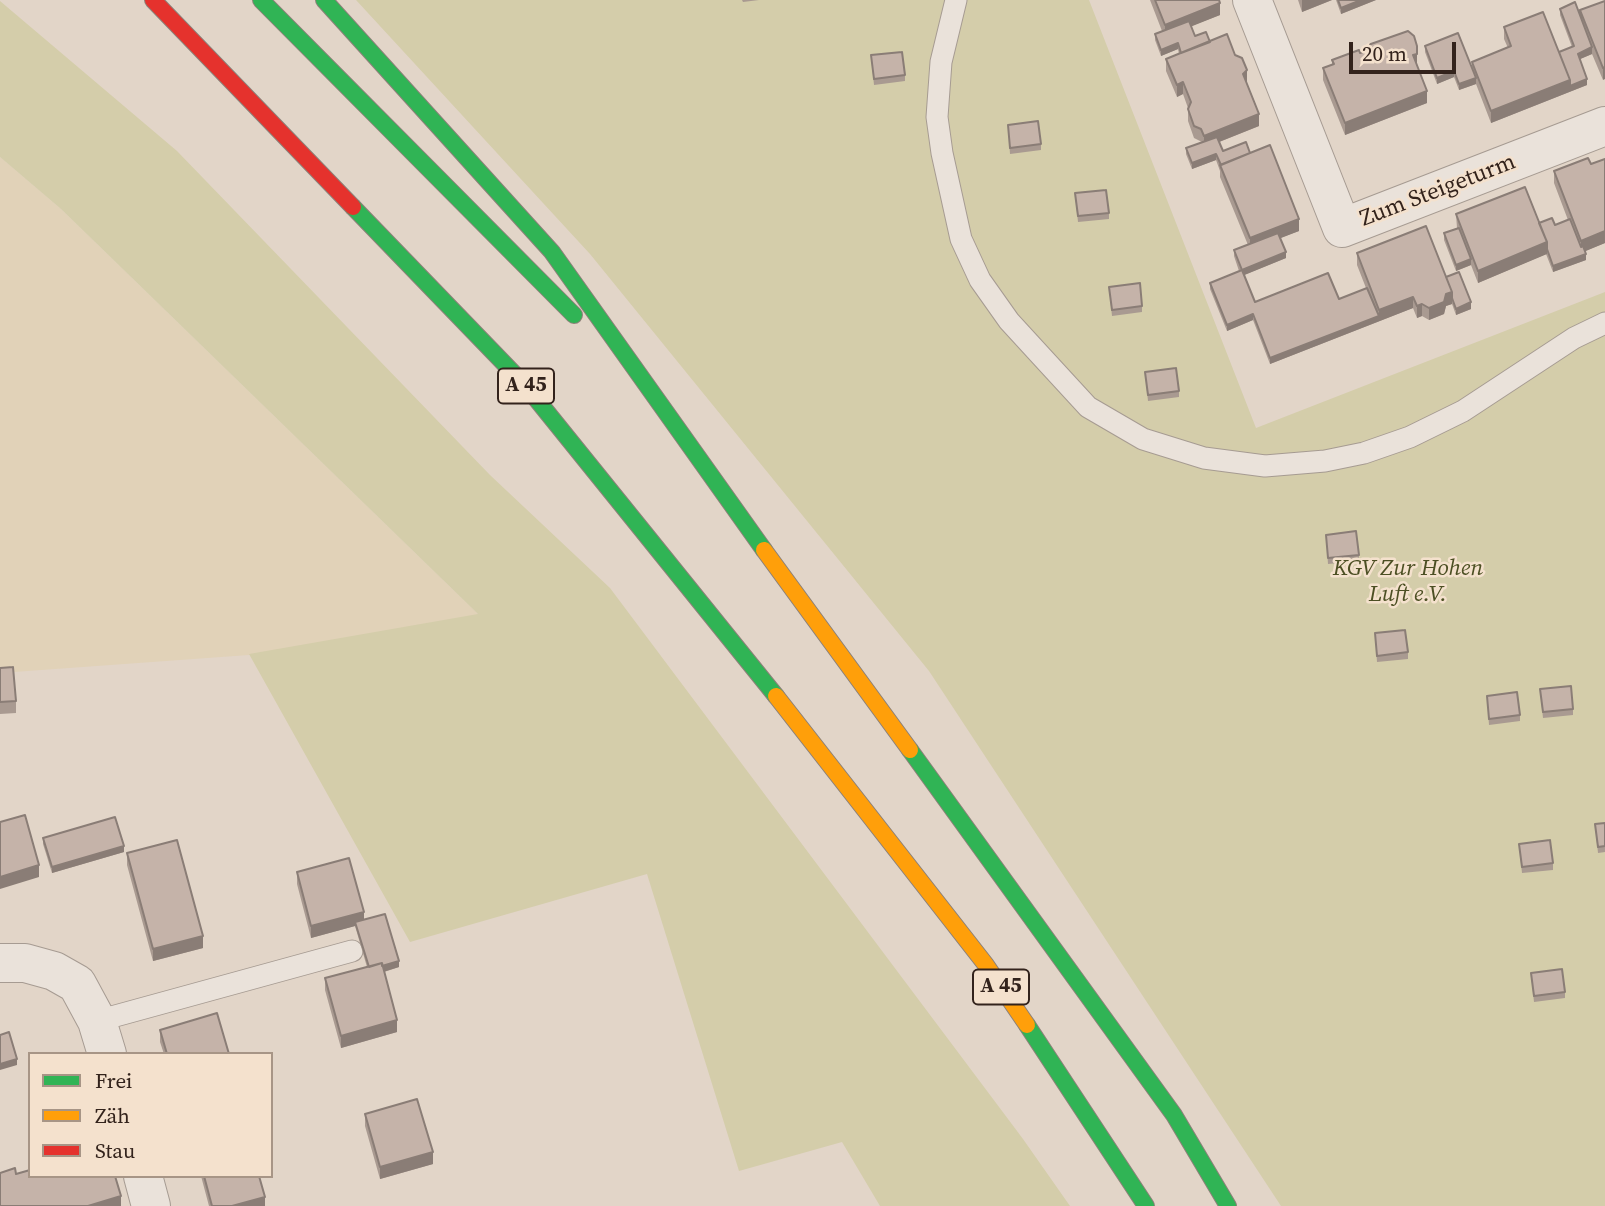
<!DOCTYPE html>
<html>
<head>
<meta charset="utf-8">
<style>
	body { margin:0 }
	#map { position:relative; width:1605px; height:1206px; overflow:hidden; background:#e2d5c8; font-family:"Source Serif 4",serif }
	canvas { display:block }
	.legend { position:absolute; left:28px; top:1052px; width:245px; height:126px; box-sizing:border-box; background:#f4e1cd; border:2px solid #a79586; margin:0; padding:9px 12px; list-style:none; font-size:21px; color:#33231c }
	.legend li { display:flex; align-items:center; gap:14px; height:35px }
	.legend b { width:35px; border:2px solid #a79586 }
	.scale { position:absolute; left:1349px; top:42px; width:107px; height:32px; box-sizing:border-box; border:4px solid #33231c; border-top:0; padding-left:9px; font-size:21px; line-height:24px; white-space:nowrap; color:#33231c; -webkit-text-stroke:5px #f4e1cd; paint-order:stroke }
</style>
</head>
<body>
<div id="map">
<canvas width="1605" height="1206"></canvas>
<ul class="legend">
<li><b style="height:9px;background:#30b455"></b>Frei</li>
<li><b style="height:9px;background:#ff9f0a"></b>Zäh</li>
<li><b style="height:9px;background:#e5322d"></b>Stau</li>
</ul>
<div class="scale">20 m</div>
</div>
<script>
const ctx = document.querySelector('canvas').getContext('2d');
ctx.lineJoin = 'round';
function paint(path, color) {
  ctx.fillStyle = color;
  ctx.fill(path, 'evenodd');
}
function shape(rows) {
  const path = new Path2D();
  for (const r of rows) {
    path.moveTo(r[0], r[1]);
    for (let i = 2; i < r.length; i += 2) path.lineTo(r[i], r[i + 1]);
  }
  return path;
}
function trace(path, color, width, dash) {
  ctx.strokeStyle = color;
  ctx.lineWidth = width;
  ctx.lineCap = dash ? 'butt' : 'round';
  ctx.setLineDash(dash || []);
  ctx.stroke(path);
}
function drawText(font, color, halo, rows, align = 'center') {
  ctx.font = font + ' "Source Serif 4",serif';
  ctx.lineWidth = 5;
  ctx.setLineDash([]);
  ctx.textBaseline = 'middle';
  ctx.strokeStyle = halo;
  ctx.fillStyle = color;
  for (const [text, x, y, turn = 0] of rows) {
    ctx.save();
    ctx.translate(x, y);
    ctx.rotate((+turn || 0) * Math.PI / 180);
    ctx.textAlign = isNaN(turn) ? turn : align;
    if (halo) ctx.strokeText(text, 0, 0);
    ctx.fillText(text, 0, 0);
    ctx.restore();
  }
}
paint(shape([
	[0,157,61,209,479,615,249,655,0,673]
]), '#e1d2b8');
paint(shape([
	[356,0,1089,0,1256,428,1605,292,1605,1206,1281,1206,929,671,590,254],
	[0,1,177,151,490,475,610,588,1023,1139,1070,1206,880,1206,842,1142,739,1171,647,874,410,942,249,654,478,614,61,209,0,157]
]), '#d4cdaa');
const lane = shape([
	[956,0,941,62,937,117,942,153,961,239,980,280,1009,321,1042,357,1088,407,1143,439,1204,458,1265,466,1325,461,1364,453,1410,437,1463,411,1574,338,1605,323],
	[97,1021,352,951]
]);
const street = shape([
	[1252,0,1342,228,1605,126],
	[0,963,25,963,54,971,77,984,97,1021,107,1054],
	[143,1176,151,1206]
]);
const fast = shape([
	[261,0,574,315],
	[324,0,552,252,764,550],
	[353,207,525,385,776,696],
	[910,750,1174,1115,1228,1206],
	[1027,1025,1146,1206]
]);
const slow = shape([
	[764,550,910,750],
	[776,696,986,965,1027,1025]
]);
const jam = shape([
	[153,0,353,207]
]);
trace(lane, '#a69b92', 23);
trace(street, '#a69b92', 40);
trace(fast, '#8c8179', 18);
trace(slow, '#8c8179', 18);
trace(jam, '#8c8179', 18);
trace(lane, '#eae2da', 21);
trace(street, '#eae2da', 38);
trace(fast, '#30b455', 16);
trace(slow, '#ff9f0a', 16);
trace(jam, '#e5322d', 16);
paint(shape([
	[742,0,759,0,743,2],
	[1150,0,1219,0,1220,15,1191,26,1195,36,1210,42,1247,82,1246,82,1259,126,1219,142,1223,151,1250,153,1299,231,1280,238,1286,258,1244,275,1255,302,1339,299,1366,288,1357,265,1357,253,1446,277,1471,309,1456,315,1452,304,1446,306,1444,314,1429,320,1422,316,1417,318,1413,308,1270,364,1253,320,1227,331,1210,289,1210,283,1239,271,1234,256,1234,250,1248,245,1220,177,1220,171,1216,160,1192,169,1186,154,1186,148,1202,142,1194,138,1188,121,1188,108,1183,94,1177,97,1166,71,1166,59,1179,54,1178,49,1161,56,1155,40,1155,34,1162,31],
	[1298,0,1332,0,1302,12],
	[1336,0,1376,0,1341,14],
	[1605,1,1603,80,1592,54,1580,59,1587,85,1491,123,1476,84,1459,90,1454,77,1437,84,1425,52,1425,46,1472,68,1472,62,1508,48,1504,39,1504,27,1559,52,1572,47,1560,15,1560,9,1580,14,1580,10],
	[1368,45,1417,58,1417,65,1427,103,1345,135,1323,80,1323,68,1332,65,1332,60,1368,50],
	[871,55,905,75,905,81,874,85],
	[1008,125,1041,144,1041,150,1010,154],
	[1605,149,1605,243,1585,251,1586,260,1553,272,1546,254,1478,283,1471,265,1456,271,1444,240,1444,233,1457,228,1456,214,1555,225,1568,220,1554,183,1554,171,1591,164,1605,159],
	[1075,193,1109,213,1109,219,1078,222],
	[1109,287,1142,306,1142,312,1112,316],
	[1145,372,1179,391,1179,397,1148,401],
	[1326,535,1359,555,1359,561,1328,564],
	[1375,633,1408,652,1408,659,1377,662],
	[0,668,16,701,16,713,0,714],
	[1540,689,1573,709,1573,715,1543,718],
	[1487,696,1520,715,1520,721,1489,725],
	[1605,823,1605,852,1598,853,1595,824],
	[43,838,124,852,52,873,43,844],
	[1519,844,1553,863,1553,870,1522,873],
	[127,853,203,948,153,961,127,865],
	[297,872,364,920,399,967,384,972,397,1032,341,1048,325,990,325,978,367,967,355,926,311,938,297,884],
	[1531,973,1565,992,1565,998,1534,1002],
	[160,1030,229,1054,164,1054,160,1042],
	[365,1114,433,1164,380,1179,365,1126],
	[201,1176,259,1176,265,1206,209,1206]
]), '#a99a91');
paint(shape([
	[1302,0,1332,0,1302,12],
	[1361,0,1376,0,1341,14,1341,8],
	[1220,3,1220,15,1165,37,1165,25],
	[1178,43,1178,49,1161,56,1161,50],
	[1417,46,1417,66,1413,55],
	[1592,47,1592,54,1578,60,1578,54],
	[1605,67,1605,79,1603,80,1603,68],
	[1247,70,1247,82,1243,86,1243,74],
	[1454,71,1454,77,1437,84,1437,78],
	[1476,78,1476,84,1459,90,1459,84],
	[1587,79,1587,85,1491,123,1491,111,1570,80],
	[1183,82,1183,94,1177,97,1177,85],
	[1427,91,1427,103,1345,135,1345,123],
	[1259,114,1259,126,1204,148,1204,136],
	[1216,154,1216,160,1192,169,1192,163],
	[1299,219,1299,231,1250,250,1250,238],
	[1605,231,1605,243,1581,253,1581,241],
	[1547,242,1547,254,1478,283,1478,271],
	[1286,252,1286,258,1242,276,1242,270],
	[1586,254,1586,260,1553,272,1553,266],
	[1471,259,1471,265,1456,271,1456,265],
	[1452,292,1452,304,1446,306,1444,314,1429,320,1429,308,1446,294],
	[1413,297,1413,308,1270,364,1270,358,1379,316,1379,310],
	[1471,302,1471,309,1456,315,1456,309],
	[1422,304,1422,316,1417,318,1417,306],
	[1253,314,1253,320,1227,331,1227,325],
	[124,846,124,852,52,873,52,867],
	[39,865,39,877,0,889,0,877],
	[364,912,364,924,355,922,355,926,311,938,311,926],
	[203,936,203,948,153,961,153,949],
	[399,961,399,967,370,976,370,970],
	[397,1020,397,1032,341,1048,341,1036],
	[17,1059,17,1065,0,1070,0,1064],
	[433,1152,433,1164,380,1179,380,1167],
	[121,1196,121,1206,88,1206],
	[265,1197,265,1206,232,1206]
]), '#8a7d76');
const building = shape([
	[1155,0,1219,0,1220,3,1165,25,1155,0],
	[1338,0,1361,0,1341,8,1338,0],
	[1605,1,1605,67,1603,68,1580,10,1605,1],
	[1575,2,1592,47,1578,54,1587,79,1570,86,1570,80,1559,52,1574,46,1560,9,1575,2],
	[1543,12,1570,80,1491,111,1472,62,1511,46,1504,27,1543,12],
	[1189,21,1195,36,1206,32,1210,42,1181,53,1178,43,1161,50,1155,34,1189,21],
	[1408,31,1414,36,1417,46,1417,54,1413,55,1427,91,1345,123,1323,68,1334,64,1332,60,1359,50,1360,53,1370,50,1368,45,1408,31],
	[1458,33,1476,78,1459,84,1454,71,1437,78,1425,46,1458,33],
	[1227,34,1235,55,1242,58,1247,70,1243,74,1259,114,1204,136,1201,129,1194,126,1188,109,1191,102,1183,82,1177,85,1166,59,1227,34],
	[902,52,905,75,874,79,871,55,902,52],
	[1038,121,1041,144,1010,148,1008,125,1038,121],
	[1217,137,1223,151,1246,142,1250,153,1221,165,1216,154,1192,163,1186,148,1217,137],
	[1270,145,1299,219,1250,238,1220,165,1270,145],
	[1588,158,1591,164,1605,159,1605,231,1581,241,1554,171,1588,158],
	[1525,187,1547,242,1478,271,1456,214,1525,187],
	[1106,190,1109,213,1078,216,1075,193,1106,190],
	[1552,218,1555,225,1570,219,1581,247,1583,246,1586,254,1553,266,1547,249,1547,242,1539,223,1552,218],
	[1426,226,1452,292,1446,294,1444,302,1429,308,1422,304,1417,306,1413,297,1379,310,1357,253,1426,226],
	[1459,228,1471,259,1456,265,1444,233,1459,228],
	[1278,233,1286,252,1242,270,1234,250,1278,233],
	[1242,270,1255,302,1328,273,1339,299,1367,288,1379,316,1270,358,1253,314,1227,325,1210,283,1242,270],
	[1459,272,1471,302,1456,309,1452,298,1452,292,1446,277,1459,272],
	[1140,283,1142,306,1112,310,1109,287,1140,283],
	[1176,368,1179,391,1148,395,1145,372,1176,368],
	[1356,531,1359,555,1328,558,1326,535,1356,531],
	[1405,630,1408,652,1377,656,1375,633,1405,630],
	[13,667,16,701,0,702,0,668,13,667],
	[1571,686,1573,709,1543,712,1540,689,1571,686],
	[1517,692,1520,715,1489,719,1487,696,1517,692],
	[25,815,39,865,0,877,0,822,25,815],
	[115,817,124,846,52,867,43,838,115,817],
	[1605,823,1605,846,1598,847,1595,824,1605,823],
	[177,840,203,936,153,949,127,853,177,840],
	[1550,840,1553,863,1522,867,1519,844,1550,840],
	[349,858,364,912,311,926,297,872,349,858],
	[385,914,399,961,382,966,382,963,369,967,355,922,385,914],
	[382,963,397,1020,341,1036,325,978,382,963],
	[1562,969,1565,992,1534,996,1531,973,1562,969],
	[217,1013,229,1054,167,1054,160,1030,217,1013],
	[9,1032,17,1059,0,1064,0,1035,9,1032],
	[417,1099,433,1152,380,1167,365,1114,417,1099],
	[15,1168,16,1174,30,1170,30,1176,115,1176,121,1196,88,1206,0,1206,0,1173,15,1168],
	[204,1176,259,1176,265,1197,232,1206,212,1206,204,1176]
]);
paint(building, '#c5b3a9');
trace(building, '#8a7d76', 2);
for (const [x, y, w] of [
	[526,386,56],
	[1001,987,56]
]) {
  const box = new Path2D();
  box.roundRect(x - w / 2, y - 17.5, w, 35, 5);
  ctx.fillStyle = '#f4e1cd';
  ctx.fill(box);
  trace(box, '#33231c', 2);
}
drawText('bold 21px', '#33231c', null, [
	["A 45",526,386],
	["A 45",1001,987]
]);
drawText('23px', '#33231c', '#f4e1cd', [
	["Zum Steigeturm",1438,191,-21]
]);
drawText('italic 23px', '#4c4f23', '#f4e1cd', [
	["KGV Zur Hohen",1408,569],
	["Luft e.V.",1408,595]
]);
</script>
</body>
</html>
